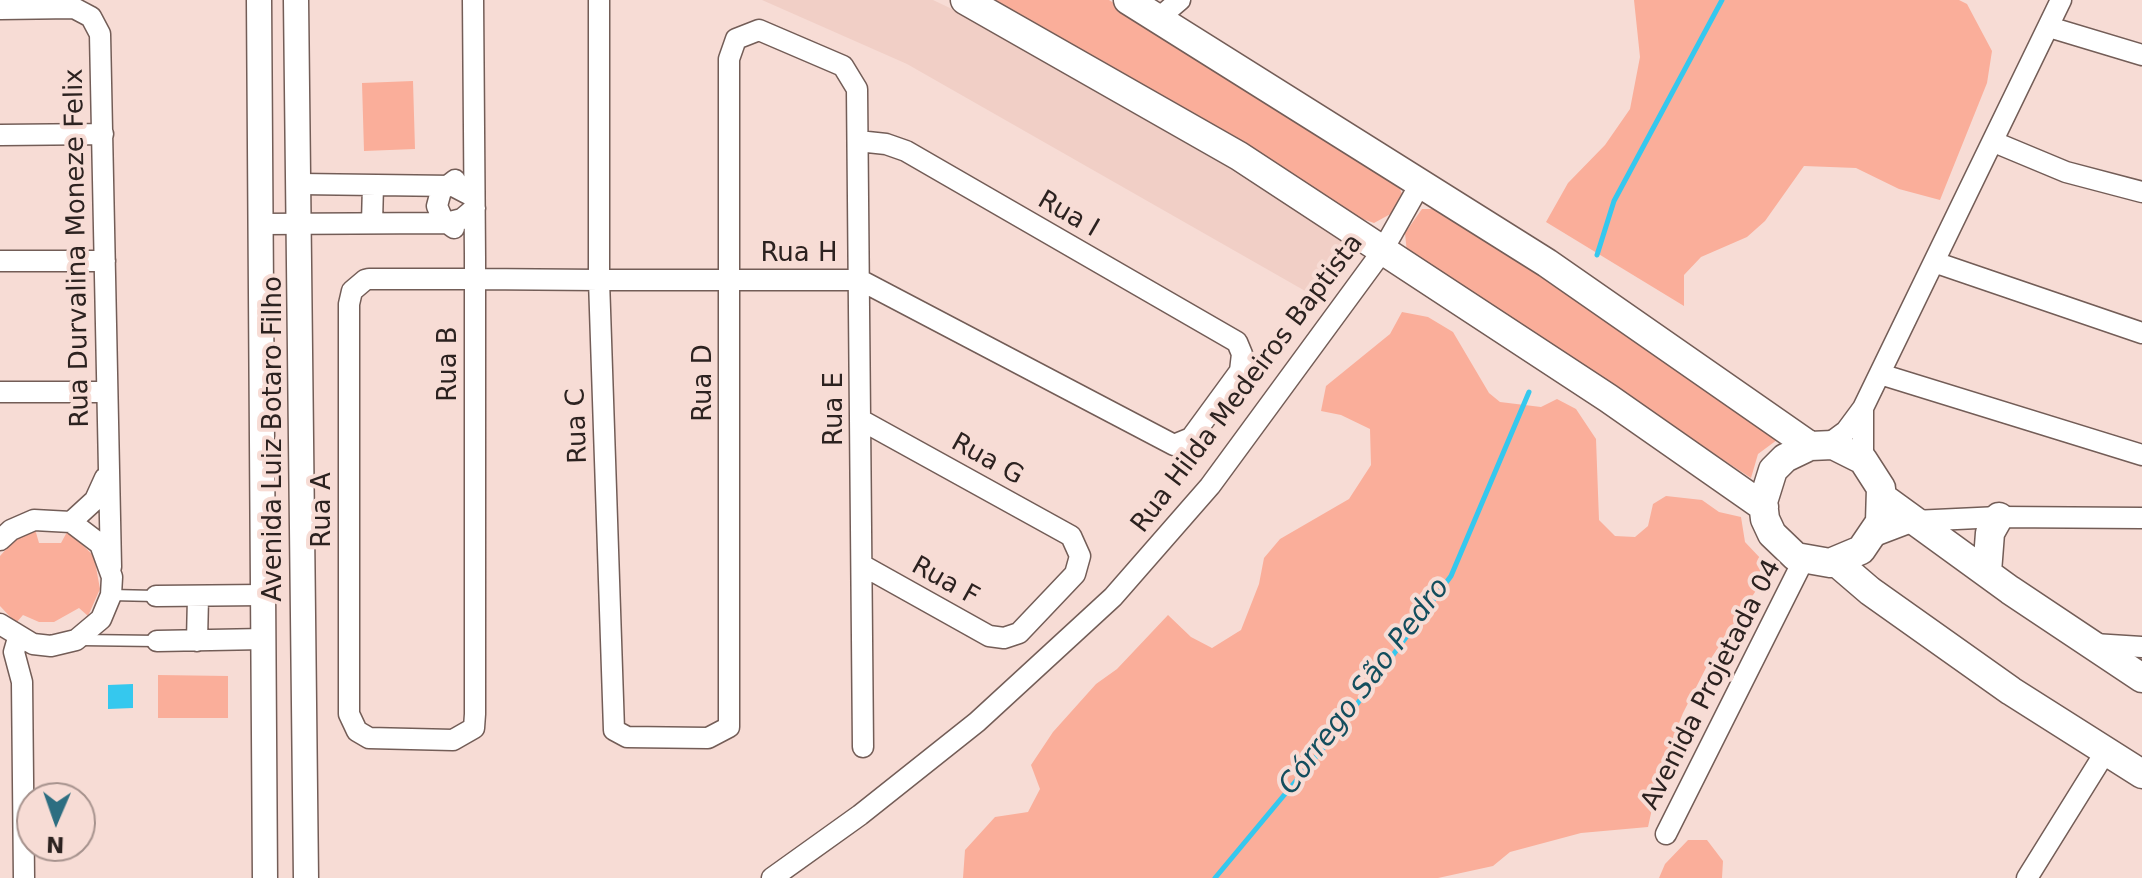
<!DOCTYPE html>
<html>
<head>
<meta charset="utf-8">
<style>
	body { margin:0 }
	#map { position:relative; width:2142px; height:878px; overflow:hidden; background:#f7dcd5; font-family:"DejaVu Sans",sans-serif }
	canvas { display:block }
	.north { position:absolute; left:16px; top:782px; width:80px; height:80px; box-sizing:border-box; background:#f7dcd5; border:2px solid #a6928d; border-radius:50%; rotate:182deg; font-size:22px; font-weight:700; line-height:32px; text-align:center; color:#2c2220 }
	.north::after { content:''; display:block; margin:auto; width:28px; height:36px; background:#2d6e81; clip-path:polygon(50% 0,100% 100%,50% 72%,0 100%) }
</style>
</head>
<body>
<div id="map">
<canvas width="2142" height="878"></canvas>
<div class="north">N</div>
</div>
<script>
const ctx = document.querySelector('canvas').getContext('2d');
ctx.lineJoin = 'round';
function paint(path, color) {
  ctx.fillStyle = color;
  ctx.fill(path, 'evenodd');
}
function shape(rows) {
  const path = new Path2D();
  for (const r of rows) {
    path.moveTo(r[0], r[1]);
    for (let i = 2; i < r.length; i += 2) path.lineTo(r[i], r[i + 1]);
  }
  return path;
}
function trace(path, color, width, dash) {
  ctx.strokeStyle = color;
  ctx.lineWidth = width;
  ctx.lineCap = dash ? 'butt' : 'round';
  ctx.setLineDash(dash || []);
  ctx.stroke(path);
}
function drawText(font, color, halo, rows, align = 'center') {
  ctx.font = font + ' "DejaVu Sans",sans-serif';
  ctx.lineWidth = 8;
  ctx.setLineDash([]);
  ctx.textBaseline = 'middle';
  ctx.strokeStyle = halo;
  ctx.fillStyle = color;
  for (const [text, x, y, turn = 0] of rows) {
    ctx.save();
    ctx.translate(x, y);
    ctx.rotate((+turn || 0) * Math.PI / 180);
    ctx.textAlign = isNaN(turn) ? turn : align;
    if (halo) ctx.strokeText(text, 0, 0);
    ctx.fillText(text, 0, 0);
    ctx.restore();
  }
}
paint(shape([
	[762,0,933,0,952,9,1225,166,1341,239,1345,253,1341,269,1321,300,907,64]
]), '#f1cfc6');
paint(shape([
	[986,0,1109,0,1396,179,1402,194,1396,211,1374,223,1351,215],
	[1634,0,1959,0,1967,4,1992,51,1987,83,1940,200,1899,189,1856,168,1804,166,1765,221,1747,237,1701,257,1684,275,1684,306,1546,222,1568,183,1605,145,1630,109,1640,57],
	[413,81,415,149,364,151,362,83],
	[1422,209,1442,209,1781,437,1758,454,1751,478,1407,253,1405,233],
	[1402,312,1428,317,1453,332,1489,393,1500,402,1541,407,1557,399,1576,409,1596,439,1599,520,1615,536,1635,537,1648,526,1653,504,1666,496,1702,500,1719,512,1741,517,1745,542,1762,560,1757,589,1710,660,1683,713,1661,768,1648,827,1581,833,1510,852,1493,866,1438,878,963,878,965,850,995,817,1028,812,1040,789,1031,765,1053,732,1096,684,1117,669,1168,615,1191,637,1212,648,1241,630,1259,584,1264,558,1280,539,1349,499,1371,465,1370,429,1341,415,1321,411,1326,386,1390,334],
	[35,529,39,543,61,543,67,532,71,534,94,556,100,589,88,616,79,608,54,622,39,622,23,615,16,623,0,606,0,556,18,536],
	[158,675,228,676,228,718,158,718],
	[1688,840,1707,840,1723,861,1722,878,1659,878,1665,864]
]), '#faae9a');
paint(shape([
	[133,684,133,708,108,709,108,685]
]), '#35c8ee');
trace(shape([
	[1597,255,1614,201,1722,0],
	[1215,878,1335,734,1451,576,1529,392]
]), '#35c8ee', 5);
const service = shape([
	[111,595,156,596],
	[82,640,157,641]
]);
const minor = shape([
	[473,0,475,257,475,714,474,728,453,740,369,738,357,731,349,714,349,304,352,291,365,280,369,279,475,279,599,280,860,280,1174,445,1191,438,1240,371,1242,354,1237,342,906,151,886,144,858,141],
	[599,0,599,280,614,730,627,737,708,738,729,727,729,59,736,39,759,30,843,66,857,89,863,747],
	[0,9,74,8,91,17,100,34,111,567],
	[1160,17,1180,0],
	[2049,27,2142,55],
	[0,135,103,134],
	[1994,142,2066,172,2142,192],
	[300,184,453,186,474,197],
	[372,223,373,185],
	[261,224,446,223,462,219,475,208],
	[454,228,443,220,437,206,441,191,455,180],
	[0,261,105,261],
	[1937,263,2142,333],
	[1880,374,2142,455],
	[0,392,106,392],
	[861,420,1071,536,1080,556,1075,574,1019,633,1004,638,989,636,862,565],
	[1827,445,1846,431,1863,408,2061,0],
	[1863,460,1863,408],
	[71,522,95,500,105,478],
	[1872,537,1914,521,1999,517,2142,518],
	[0,540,11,530,34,520,71,522,100,544,112,577,111,595,101,619,76,640,51,646,33,644,0,624],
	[156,596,264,595],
	[18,638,14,652,22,682,24,878],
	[157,641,264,639],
	[197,641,198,597],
	[2094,644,2142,647],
	[1666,834,1804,559],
	[772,878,860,815,977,722,1113,597,1210,486,1381,253,1419,186],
	[2027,878,2106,751]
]);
const tertiary = shape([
	[259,0,265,878],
	[296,0,306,878]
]);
const secondary = shape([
	[965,0,1239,156,1608,398,1764,507],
	[1128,0,1547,263,1810,446,1833,445,1863,460,1881,488,1880,522,1861,550,1830,563,1796,557,1772,534,1765,519,1763,502,1773,470,1785,458,1810,446],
	[1882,497,2010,590,2142,678],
	[1835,561,1870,591,2011,691,2142,774],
	[1987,572,1990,533,1999,517]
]);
trace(service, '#735d57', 13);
trace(minor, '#735d57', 23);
trace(tertiary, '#735d57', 27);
trace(secondary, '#735d57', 31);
trace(service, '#fff', 10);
trace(minor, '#fff', 20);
trace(tertiary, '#fff', 24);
trace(secondary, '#fff', 28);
drawText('26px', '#2c2220', '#f7dcd5', [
	["Rua I",1068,215,30],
	["Rua Durvalina Moneze Felix",78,248,-91],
	["Rua H",799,254],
	["Rua B",449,364,-90],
	["Rua D",704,383,-90],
	["Rua Hilda Medeiros Baptista",1248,384,-53],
	["Rua E",835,409,-90],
	["Rua C",578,426,-92],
	["Avenida Luiz Botaro Filho",274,439,-90],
	["Rua G",987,460,29],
	["Rua A",323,510,-90],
	["Rua F",945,582,29],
	["Avenida Projetada 04",1712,685,-63]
]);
drawText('italic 28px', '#134e5e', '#f7dcd5', [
	["Córrego São Pedro",1365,687,-53]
]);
</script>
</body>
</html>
